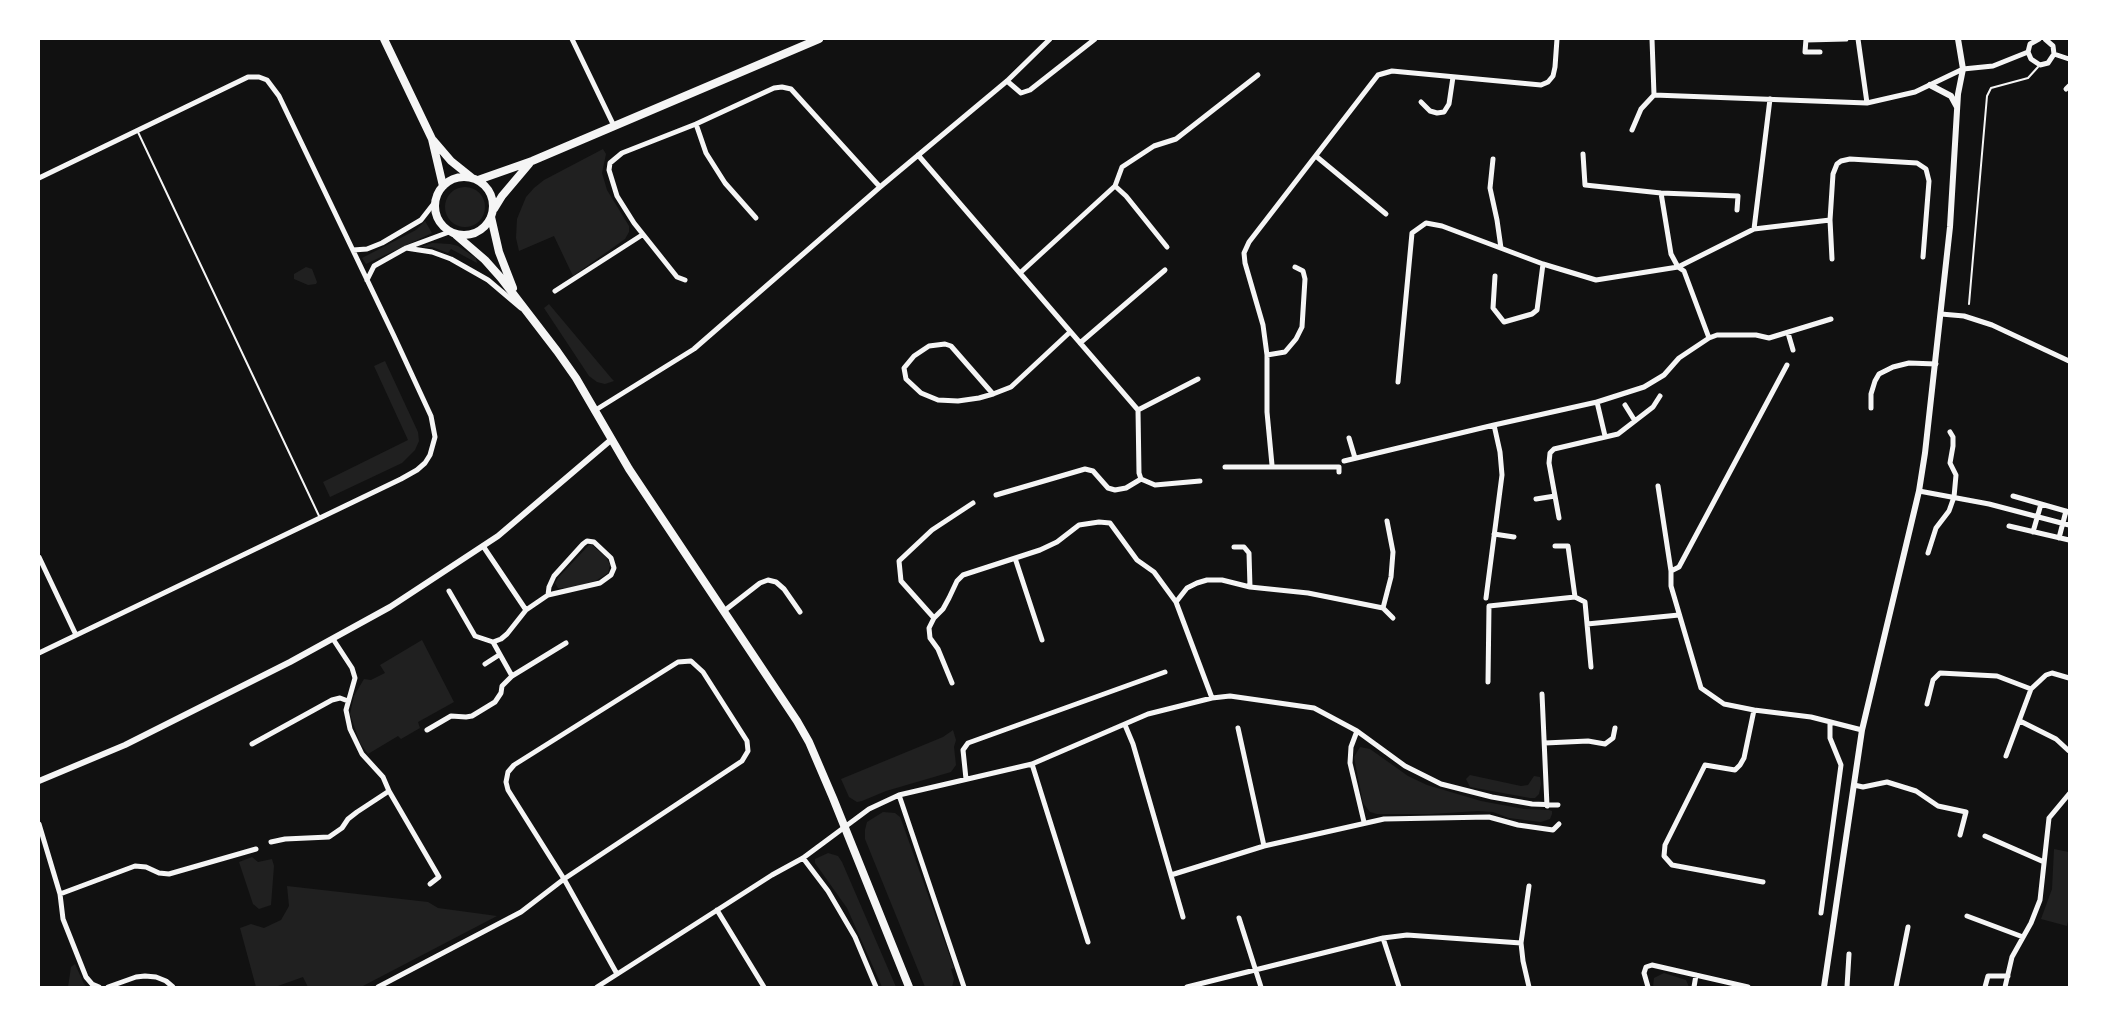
<!DOCTYPE html>
<html>
<head>
<meta charset="utf-8">
<style>
	body { margin:0 }
	#map { position:relative; width:2108px; height:1026px; overflow:hidden; background:#111; font-family:Literata,serif }
	canvas { display:block }
	.frame { position:absolute; inset:0; border:40px solid #fff; pointer-events:none }
</style>
</head>
<body>
<div id="map">
<canvas width="2108" height="1026"></canvas>
<div class="frame"></div>
</div>
<script>
const ctx = document.querySelector('canvas').getContext('2d');
ctx.lineJoin = 'round';
function paint(path, color) {
  ctx.fillStyle = color;
  ctx.fill(path, 'evenodd');
}
function shape(rows) {
  const path = new Path2D();
  for (const r of rows) {
    if (r.length === 3) {
      path.moveTo(r[0] + r[2], r[1]);
      path.arc(r[0], r[1], r[2], 0, 2 * Math.PI);
      continue;
    }
    path.moveTo(r[0], r[1]);
    for (let i = 2; i < r.length; i += 2) path.lineTo(r[i], r[i + 1]);
  }
  return path;
}
function trace(path, color, width, dash) {
  ctx.strokeStyle = color;
  ctx.lineWidth = width;
  ctx.lineCap = dash ? 'butt' : 'round';
  ctx.setLineDash(dash || []);
  ctx.stroke(path);
}
paint(shape([
	[603,149,606,154,602,173,607,190,629,226,629,232,625,239,573,276,554,236,519,251,516,238,517,219,526,197,534,188,544,180],
	[465,207,20],
	[425,221,432,233,366,264,362,258,416,230],
	[432,243,450,244,458,246,476,258,477,263,451,249,448,253,432,247,421,247],
	[306,267,312,269,317,282,316,284,308,285,294,279,294,274],
	[549,304,612,379,614,381,605,384,597,382,589,376,544,308],
	[385,361,418,432,419,441,415,450,402,463,330,497,323,482,408,440,374,366],
	[589,545,592,545,606,557,610,565,608,573,597,580,572,588,558,588,555,583,558,578],
	[422,640,454,702,418,722,420,728,401,739,398,736,368,754,360,743,350,714,354,696,364,679,371,680,385,673,380,665],
	[953,730,956,740,954,747,956,765,951,772,886,791,862,801,857,802,849,797,841,779,943,737],
	[1360,747,1370,749,1408,776,1427,785,1481,801,1524,809,1549,810,1552,811,1552,814,1550,819,1541,822,1509,818,1493,812,1478,811,1431,814,1377,814,1370,812,1363,803,1354,757],
	[1470,775,1521,786,1528,785,1534,776,1540,777,1541,784,1539,794,1535,798,1530,798,1470,787,1466,779],
	[883,812,895,813,900,817,902,822,954,968,951,969,954,979,952,987,925,987,865,839,865,830,867,822],
	[2054,849,2069,852,2069,917,2067,926,2041,919,2052,889],
	[828,853,838,856,842,862,896,987,882,987,847,908,815,863,815,859],
	[252,857,258,862,272,859,274,866,271,905,259,909,253,904,239,862],
	[287,886,428,902,438,908,497,916,361,987,308,987,303,977,275,987,256,987,240,928,251,924,264,928,281,920,289,906],
	[75,964,84,984,87,987,68,987,71,967],
	[1664,973,1686,980,1689,987,1653,987,1654,978]
]), '#202020');
trace(shape([
	[137,130,320,518],
	[1969,304,1987,96,1991,88,2028,78,2038,67]
]), '#f5f5f5', 2);
trace(shape([
	[572,39,614,126],
	[1806,39,1805,52,1820,52],
	[1858,39,1867,103],
	[2039,39,2030,44,2028,52,2031,59,2040,65,2048,63,2054,54,2053,46,2045,39],
	[1806,40,1846,39],
	[2054,54,2069,59],
	[1007,81,1021,93,1030,90,1095,39],
	[2066,89,2069,86],
	[1654,95,1867,103,1915,92,1963,69,1993,66,2028,52],
	[1770,99,1754,229,1830,220,1833,174,1837,164,1841,161,1850,159,1917,163,1926,169,1929,181,1923,257],
	[1421,102,1430,111,1437,113,1444,112,1449,104,1453,77],
	[1632,130,1641,109,1654,95,1652,39],
	[1583,154,1585,185,1661,193,1738,196,1737,210],
	[918,155,1138,410,1139,473,1141,479,1155,485,1200,481],
	[1317,157,1386,214],
	[1493,159,1490,188,1497,220,1501,248],
	[39,178,248,77,259,77,267,80,279,96,394,336,431,416,435,437,430,455,425,463,417,470,401,479,39,653],
	[1115,186,1126,196,1167,247],
	[756,218,725,183,706,153,696,124,774,88,782,87,791,89,880,187],
	[1830,220,1832,259],
	[406,248,432,252,451,259,488,280,521,308],
	[353,250,367,249,382,243,421,220,435,202],
	[1020,273,1115,186,1122,167,1154,146,1176,139,1258,75],
	[1495,276,1493,308,1504,322,1532,314,1537,310,1543,264,1596,280,1678,267,1671,254,1661,193],
	[367,280,374,266,406,248,449,232],
	[685,280,677,277,634,223,617,196,609,170,610,163,622,153,696,124],
	[555,291,642,235],
	[1941,314,1964,316,1992,325,2069,361],
	[1788,333,1793,350],
	[1709,338,1717,335,1756,335,1769,338,1831,319],
	[1080,343,1165,270],
	[1267,355,1285,352,1296,339,1302,327,1305,279,1303,271,1295,267],
	[1398,382,1412,233,1426,223,1442,226,1543,264],
	[993,394,951,346,945,344,929,346,914,356,904,368,906,379,921,393,938,400,958,401,979,398,993,394,1011,387,1070,332],
	[1625,405,1635,421],
	[1871,408,1871,394,1875,381,1879,374,1893,367,1909,363,1936,364],
	[1138,410,1198,379],
	[594,411,694,349,880,187,1007,81,1050,39],
	[1494,425,1597,402],
	[1605,436,1597,402,1644,387,1664,375,1679,358,1709,338,1684,271,1678,267,1754,229],
	[1349,438,1355,458],
	[1344,461,1494,425,1500,452,1502,475,1486,598],
	[1272,465,1267,412,1267,355,1263,325,1245,263,1244,253,1249,242,1378,75,1392,71,1541,85,1548,82,1553,76,1555,67,1557,39],
	[1225,467,1339,467,1339,472],
	[1658,486,1671,571,1671,586,1701,688,1724,704,1754,710,1811,717,1862,730],
	[1919,491,1989,504,2069,525],
	[996,495,1085,469,1093,471,1108,488,1115,490,1126,488,1141,479],
	[2013,496,2069,512],
	[1536,499,1555,496],
	[1559,518,1549,463,1550,453,1554,449,1618,434,1653,407,1660,396],
	[2009,526,2069,540],
	[2033,532,2041,504],
	[1494,534,1514,537],
	[2059,538,2066,511],
	[483,546,526,610],
	[1555,546,1568,546,1575,597,1585,602,1591,667],
	[1234,547,1244,547,1249,553,1250,587],
	[1928,553,1936,528,1949,511,1954,497,1956,475,1950,463,1953,446,1953,437,1950,432],
	[39,557,76,635],
	[1015,558,1042,640],
	[1671,571,1679,567,1787,365],
	[449,591,475,636,493,642,512,676,566,643],
	[1383,608,1391,577,1393,552,1387,521],
	[724,611,760,583,768,580,776,582,784,589,800,612],
	[934,618,901,581,899,561,932,530,973,503],
	[1587,624,1679,615],
	[333,639,352,668,355,678,346,710,350,729,362,754,383,777,389,791,439,877,430,884],
	[493,642,501,639,507,634,526,610,548,595,549,587,554,576,583,544,587,541,594,542,611,558,614,568,611,575,600,583,548,595],
	[485,664,499,655],
	[1488,682,1489,606,1575,597],
	[952,683,938,649,930,638,929,628,934,618,943,609,949,598,957,581,963,575,1040,550,1057,542,1079,525,1099,522,1110,523,1137,560,1154,572,1176,602],
	[1542,694,1547,806],
	[1212,698,1176,602,1187,588,1197,583,1207,580,1222,580,1250,587,1308,593,1383,608,1393,618],
	[1927,704,1933,680,1940,673,1997,676,2031,689],
	[1754,710,1744,758,1740,765,1735,770,1705,765,1665,845,1664,856,1672,865,1763,882],
	[2020,721,2056,739,2069,751],
	[1125,725,1133,744,1183,917],
	[1238,728,1264,846],
	[427,730,451,716,466,717,472,716,495,702,501,693,502,686,512,676],
	[1357,731,1351,747,1350,763,1364,822],
	[1545,743,1588,741,1605,744,1613,738,1615,728],
	[252,744,332,700,340,698,348,701],
	[2006,756,2031,689,2046,675,2052,673,2069,678],
	[1032,764,1088,942],
	[966,779,963,750,968,743,1165,672],
	[1854,785,1863,787,1887,782,1916,791,1938,806,1966,812,1960,835],
	[899,795,964,987],
	[39,824,60,894,63,919,86,977,92,984,99,987],
	[1985,836,2044,862],
	[271,842,285,839,329,837,342,828,348,819,357,812,389,791],
	[803,858,828,891,855,937,876,987],
	[1171,875,1264,846,1384,819,1489,817,1518,825,1553,830,1559,824],
	[1529,886,1521,943,1523,961,1529,987],
	[60,894,135,866,146,867,159,873,169,874,256,849],
	[717,910,764,987],
	[1821,913,1841,765,1830,738,1830,722],
	[1967,916,2023,937],
	[1239,918,1261,987],
	[1383,938,1399,987],
	[108,987,136,977,145,976,156,977,166,981,173,987],
	[378,987,521,912,564,879,742,761,748,751,747,741,703,672,691,661,678,662,514,765,508,772,506,782,508,790,564,879,617,974],
	[597,987,772,875,803,858,869,809,899,795,1032,764,1148,714,1212,698,1230,696,1314,708,1357,731,1405,766,1441,784,1492,797,1532,804,1558,805],
	[1187,987,1383,938,1407,935,1521,943],
	[1648,987,1644,973,1646,967,1652,965,1748,987],
	[1694,987,1696,975],
	[1847,987,1849,954],
	[1896,987,1908,927],
	[1985,987,1988,976,2008,976],
	[2005,987,2012,957,2031,923,2040,900,2049,818,2069,794]
]), '#f5f5f5', 5);
trace(shape([
	[1930,85,1951,96,1957,107],
	[39,781,125,745,290,662,390,607,498,536,612,439],
	[1824,987,1862,730,1919,491,1925,453,1950,227,1958,94,1963,69,1958,39]
]), '#f5f5f5', 6);
trace(shape([
	[384,39,432,139,443,186],
	[433,140,451,161,471,177],
	[464,206,29],
	[478,180,532,161,819,39],
	[494,209,502,196,529,164],
	[491,217,499,252,513,288],
	[456,235,485,260,501,278,557,351,576,378,629,469,797,721,809,742,833,798,909,987]
]), '#f5f5f5', 8);
</script>
</body>
</html>
